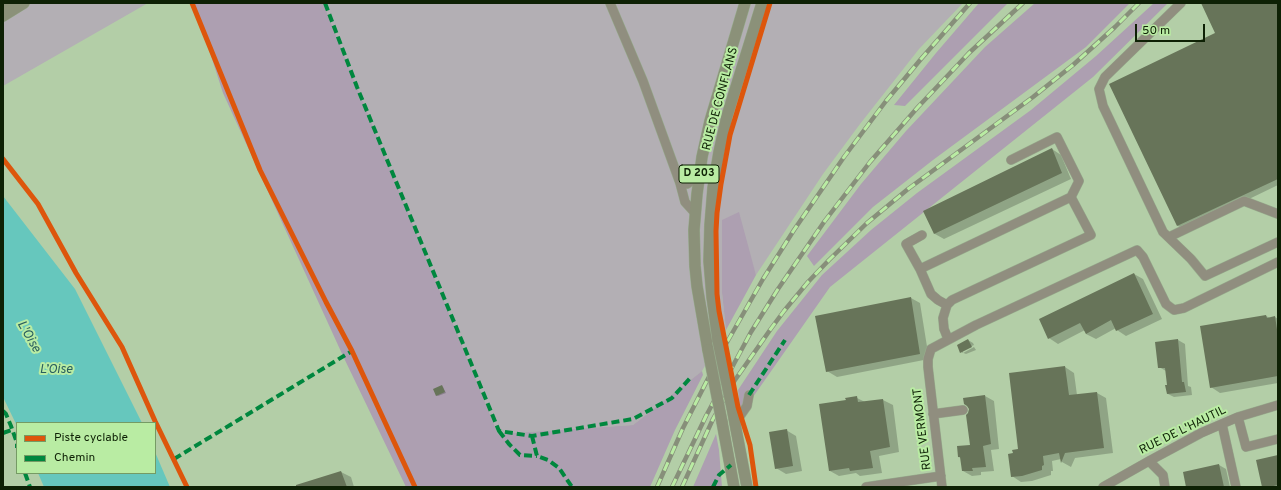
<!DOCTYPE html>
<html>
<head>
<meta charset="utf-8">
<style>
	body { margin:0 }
	#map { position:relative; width:1281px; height:490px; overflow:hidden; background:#b3cea7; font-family:Overpass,sans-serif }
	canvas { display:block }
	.frame { position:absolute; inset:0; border:4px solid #0e2105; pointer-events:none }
	.legend { position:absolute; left:16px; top:422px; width:140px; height:52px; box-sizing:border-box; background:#b9eca3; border:1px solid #759b64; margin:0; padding:5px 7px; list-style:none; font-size:12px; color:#0e2105 }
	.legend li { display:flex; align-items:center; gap:8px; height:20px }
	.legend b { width:20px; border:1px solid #759b64 }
	.scale { position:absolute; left:1135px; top:24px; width:70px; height:18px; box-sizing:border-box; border:2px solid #0e2105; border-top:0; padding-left:5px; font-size:12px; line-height:14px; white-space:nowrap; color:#0e2105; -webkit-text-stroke:3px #b9eca3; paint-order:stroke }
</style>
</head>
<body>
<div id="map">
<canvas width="1281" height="490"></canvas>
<div class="frame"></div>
<ul class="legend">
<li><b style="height:5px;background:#dd560c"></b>Piste cyclable</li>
<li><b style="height:5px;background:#00873e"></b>Chemin</li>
</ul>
<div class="scale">50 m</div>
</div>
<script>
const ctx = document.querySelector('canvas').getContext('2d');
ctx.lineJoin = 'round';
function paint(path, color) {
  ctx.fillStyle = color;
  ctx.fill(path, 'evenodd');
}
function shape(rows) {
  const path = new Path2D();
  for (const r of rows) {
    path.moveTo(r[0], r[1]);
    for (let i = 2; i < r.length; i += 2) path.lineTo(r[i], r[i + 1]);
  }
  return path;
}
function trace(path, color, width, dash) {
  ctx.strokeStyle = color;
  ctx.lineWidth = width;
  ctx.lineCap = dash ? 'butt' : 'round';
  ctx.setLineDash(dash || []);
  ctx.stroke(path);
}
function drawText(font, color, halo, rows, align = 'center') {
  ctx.font = font + ' Overpass,sans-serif';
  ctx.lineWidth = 4;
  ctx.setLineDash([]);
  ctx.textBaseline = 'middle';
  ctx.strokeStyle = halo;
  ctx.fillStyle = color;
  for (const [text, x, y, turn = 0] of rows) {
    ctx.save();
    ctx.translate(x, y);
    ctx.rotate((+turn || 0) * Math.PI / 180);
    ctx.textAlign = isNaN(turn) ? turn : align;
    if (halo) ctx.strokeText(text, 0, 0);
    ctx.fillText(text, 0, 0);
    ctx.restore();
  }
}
paint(shape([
	[3,3,148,3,3,86],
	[323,3,963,3,919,49,860,124,823,174,756,275,751,260,722,220,722,293,726,330,702,371,633,425,498,434]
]), '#b3afb4');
paint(shape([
	[194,3,323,3,498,434,633,425,702,371,703,375,675,430,650,487,406,487,343,356,223,93],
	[979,3,1008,3,905,106,894,105,936,53],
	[1035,3,1130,3,1086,47,933,160,873,207,814,266,807,256,861,184,906,131,985,47],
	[1154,3,1168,3,1093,77,830,287,753,397,741,418,738,390,777,331,822,275,871,230,917,193,1031,110,1096,56],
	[739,212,756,275,726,330,722,293,722,220],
	[716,434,719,450,722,487,693,487]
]), '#ad9fb1');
paint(shape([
	[3,196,75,289,142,423,17,423,17,426,3,397],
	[155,452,170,487,44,487,38,473,155,473]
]), '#66c7bd');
paint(shape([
	[1202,3,1278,3,1278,185,1185,230,1178,226,1111,85,1217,33],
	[1052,149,1061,155,1071,179,944,239,935,234,925,212],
	[1134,274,1143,279,1162,319,1126,336,1117,330,1116,328,1096,339,1086,334,1085,330,1058,344,1049,338],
	[911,298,920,303,929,359,837,377,827,371],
	[1266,316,1270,318,1275,317,1278,319,1278,383,1220,393,1211,387],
	[968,340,973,343,974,345,963,350,963,353,974,347,976,350,966,354,961,352],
	[1178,340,1185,344,1188,386,1191,387,1192,395,1174,397,1168,394,1168,385,1166,371,1159,367],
	[1065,367,1074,373,1077,395,1097,393,1106,398,1113,453,1075,458,1071,467,1062,462,1061,459,1052,461,1053,471,1051,471,1051,475,1032,481,1021,482,1012,476,1019,450],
	[441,386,443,387,446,393,438,396,436,395],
	[985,396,994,401,999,449,991,450,994,471,981,472,981,475,972,476,963,471,962,458,958,457,971,446],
	[857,398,865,402,883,400,893,405,899,452,879,456,882,473,860,476,856,473,839,476,830,471,847,401],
	[786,430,796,436,802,471,786,474,776,468],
	[1278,456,1278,487,1263,487],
	[1219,465,1226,469,1230,487,1187,487],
	[341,472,351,477,354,487,294,487]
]), '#0003');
paint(shape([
	[1201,3,1278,3,1278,179,1177,226,1109,84,1215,33],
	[1052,148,1062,173,934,234,923,211],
	[1134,273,1153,314,1116,331,1111,320,1086,334,1080,323,1048,339,1039,319],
	[911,297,920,354,826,372,815,316],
	[1266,315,1267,318,1275,316,1278,336,1278,376,1210,388,1200,326],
	[968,339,972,347,960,353,957,345],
	[1178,339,1182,382,1184,382,1186,392,1167,394,1165,385,1167,385,1165,368,1158,368,1155,342],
	[1065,366,1069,395,1097,392,1104,448,1065,453,1061,463,1059,453,1043,456,1044,465,1042,466,1042,470,1022,476,1011,477,1008,454,1013,453,1012,450,1018,449,1009,373],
	[442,385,445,392,436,396,433,389],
	[985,395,991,444,983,446,986,467,972,468,973,471,962,471,960,457,958,457,957,446,970,445,966,415,968,413,969,409,967,406,964,404,963,398],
	[857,396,858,402,883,399,890,447,870,451,873,468,850,471,849,468,829,471,819,404,846,400,845,398],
	[787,429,793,466,775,469,769,432],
	[1278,455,1278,485,1269,487,1262,487,1256,460],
	[1219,464,1224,487,1186,487,1183,472],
	[341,471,347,487,296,487,296,485]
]), '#677459');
const minor = shape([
	[610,3,643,81,680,183,685,202,695,213],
	[1181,3,1105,77,1099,89,1103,106,1163,232,1191,259,1205,276,1278,242],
	[1011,160,1057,137,1079,181,1071,197],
	[680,183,687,184,690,182,700,168],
	[1169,237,1244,201,1278,214],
	[920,269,906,244,922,235],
	[947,305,938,300,931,294,920,269,1071,197,1091,235,952,300,947,305,943,318,944,329,948,339],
	[933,414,963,410],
	[1238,417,1246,447,1278,439],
	[735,423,747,406,749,395],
	[1222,424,1236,487],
	[1149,461,1163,475,1165,487],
	[866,487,941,476],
	[942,487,928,367,928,359,931,349,976,325,1137,250,1143,257,1166,304,1174,310,1184,308,1278,262],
	[1103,487,1149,461,1201,433,1238,417,1278,405]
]);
const major = shape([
	[3,6,8,3],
	[3,16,24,3],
	[718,341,712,297,709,261,710,225,713,188,719,152,727,116,762,3],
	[708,350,697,286,695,266,694,230,697,194,702,157,710,121,745,3],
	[732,408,747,487],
	[722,422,734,487]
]);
trace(minor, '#97ac8d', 10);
trace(major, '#97ac8d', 12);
trace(minor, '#908e7f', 9);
trace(major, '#8b9179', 11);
const rail = shape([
	[657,487,683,428,722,351,763,279,794,230,844,157,886,101,921,59,970,3],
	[672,487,706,416,751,332,778,289,824,222,870,162,918,107,969,53,1023,3],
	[682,487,713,419,735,380,770,330,784,311,808,282,829,260,867,223,908,189,1033,97,1073,65,1115,27,1139,3]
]);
trace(rail, '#878f7a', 4.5);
trace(rail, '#b9eca3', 3, [9]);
const majorBridge = shape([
	[718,341,732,408],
	[708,350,722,422]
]);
trace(majorBridge, '#97ac8d', 12, []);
trace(majorBridge, '#8b9179', 11);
trace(shape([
	[325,3,357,87,499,431,532,436,633,419,672,398,692,376],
	[749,395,785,340],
	[3,411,6,414,11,426,17,443,17,448],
	[499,431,509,444,520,455,537,456],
	[3,433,12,430],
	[532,436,537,456,548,460,559,468,572,487],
	[174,459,352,351],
	[25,473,30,487],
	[713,487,719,475,731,465]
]), '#00873e', 4, [8, 4]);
trace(shape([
	[192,3,260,170,326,302,352,351,415,487],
	[3,159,38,204,76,273,122,347,155,421,187,487],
	[756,487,750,445,738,407,719,311,717,294,716,231,717,213,721,184,730,135,770,3]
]), '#dd560c', 5);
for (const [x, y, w] of [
	[699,174,40]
]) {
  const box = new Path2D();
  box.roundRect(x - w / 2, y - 9, w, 18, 3);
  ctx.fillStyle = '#b9eca3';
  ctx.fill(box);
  trace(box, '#0e2105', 1);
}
drawText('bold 11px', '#0e2105', null, [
	["D 203",699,174]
]);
drawText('12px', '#0e2105', '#b9eca3', [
	["RUE DE CONFLANS",721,99,-75],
	["RUE VERMONT",923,429,-97],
	["RUE DE L'HAUTIL",1183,431,-26]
]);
drawText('italic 13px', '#295d5e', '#b9eca3', [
	["L'Oise",28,337,60],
	["L’Oise",56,370]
]);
</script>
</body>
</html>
